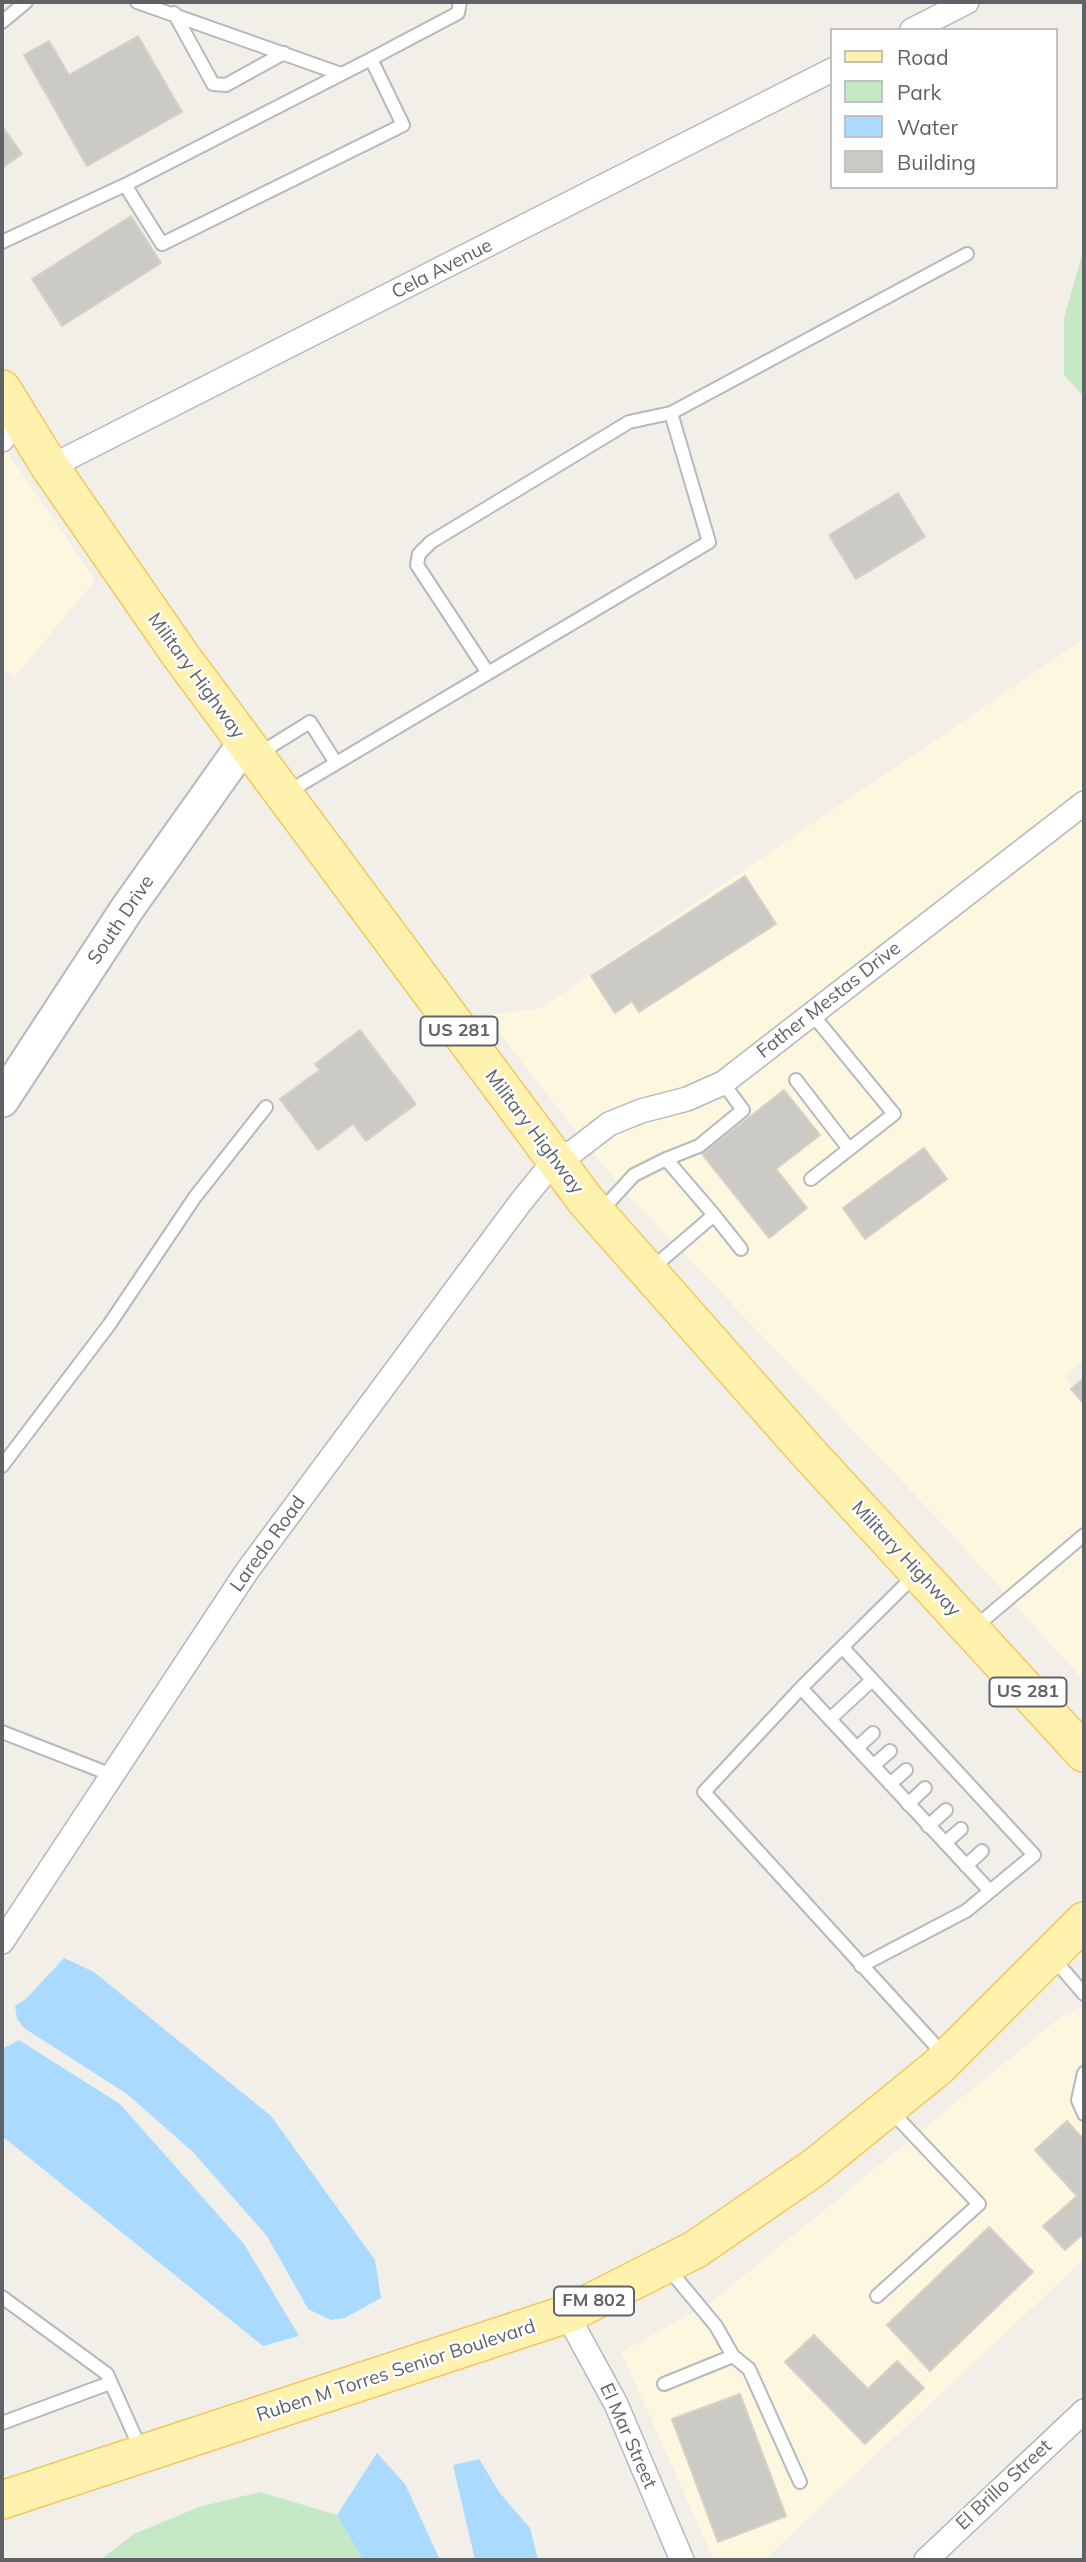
<!DOCTYPE html>
<html>
<head>
<meta charset="utf-8">
<style>
	body { margin:0 }
	#map { position:relative; width:1086px; height:2562px; overflow:hidden; background:#f1efe8; font-family:Mulish,sans-serif }
	canvas { display:block }
	.frame { position:absolute; inset:0; border:4px solid #5f6368; pointer-events:none }
	.legend { position:absolute; left:830px; top:28px; width:228px; height:161px; box-sizing:border-box; background:#fff; border:2px solid #bfc1c3; margin:0; padding:9px 12px; list-style:none; font-size:21px; color:#5f6368 }
	.legend li { display:flex; align-items:center; gap:14px; height:35px }
	.legend b { width:35px; border:2px solid #bfc1c3 }
</style>
</head>
<body>
<div id="map">
<canvas width="1086" height="2562"></canvas>
<div class="frame"></div>
<ul class="legend">
<li><b style="height:9px;background:#fff2af"></b>Road</li>
<li><b style="height:19px;background:#c5e8c5"></b>Park</li>
<li><b style="height:19px;background:#aadaff"></b>Water</li>
<li><b style="height:19px;background:#cccac5"></b>Building</li>
</ul>
</div>
<script>
const ctx = document.querySelector('canvas').getContext('2d');
ctx.lineJoin = 'round';
function paint(path, color) {
  ctx.fillStyle = color;
  ctx.fill(path, 'evenodd');
}
function shape(rows) {
  const path = new Path2D();
  for (const r of rows) {
    path.moveTo(r[0], r[1]);
    for (let i = 2; i < r.length; i += 2) path.lineTo(r[i], r[i + 1]);
  }
  return path;
}
function trace(path, color, width, dash) {
  ctx.strokeStyle = color;
  ctx.lineWidth = width;
  ctx.lineCap = dash ? 'butt' : 'round';
  ctx.setLineDash(dash || []);
  ctx.stroke(path);
}
function drawText(font, color, halo, rows, align = 'center') {
  ctx.font = font + ' Mulish,sans-serif';
  ctx.lineWidth = 5;
  ctx.setLineDash([]);
  ctx.textBaseline = 'middle';
  ctx.strokeStyle = halo;
  ctx.fillStyle = color;
  for (const [text, x, y, turn = 0] of rows) {
    ctx.save();
    ctx.translate(x, y);
    ctx.rotate((+turn || 0) * Math.PI / 180);
    ctx.textAlign = isNaN(turn) ? turn : align;
    if (halo) ctx.strokeText(text, 0, 0);
    ctx.fillText(text, 0, 0);
    ctx.restore();
  }
}
paint(shape([
	[2,445,95,580,14,678,2,667],
	[1084,639,1084,1359,1064,1376,1084,1401,1084,1681,935,1516,621,1188,485,1015,541,1008],
	[1084,2006,1084,2259,764,2560,714,2560,621,2352,709,2304,1062,2016]
]), '#fef7e0');
paint(shape([
	[1084,248,1084,397,1064,375,1064,318],
	[260,2492,337,2515,363,2560,100,2560,134,2534,199,2507]
]), '#c5e8c5');
paint(shape([
	[64,1958,94,1972,271,2116,375,2260,381,2298,345,2318,331,2320,308,2309,267,2236,193,2152,127,2094,24,2028,17,2019,15,2006,26,1999],
	[19,2040,120,2104,244,2244,299,2336,263,2346,2,2136,2,2049],
	[377,2453,405,2484,440,2560,363,2560,337,2515],
	[479,2459,499,2492,530,2528,538,2560,475,2560,453,2465]
]), '#aadaff');
const building = shape([
	[138,36,182,112,87,166,24,55,49,41,69,75,138,36],
	[2,126,22,154,2,168,2,126],
	[131,216,161,263,62,326,32,279,131,216],
	[898,493,925,537,856,579,829,535,898,493],
	[745,876,776,924,639,1012,632,1001,615,1013,591,976,745,876],
	[360,1030,416,1104,366,1141,353,1124,318,1150,280,1099,320,1070,315,1064,360,1030],
	[784,1090,820,1135,776,1169,807,1208,769,1238,702,1154,784,1090],
	[924,1148,947,1179,865,1239,843,1208,924,1148],
	[1084,1378,1084,1404,1071,1389,1084,1378],
	[1067,2121,1084,2140,1084,2233,1065,2250,1043,2226,1077,2196,1035,2150,1067,2121],
	[989,2227,1033,2272,930,2371,887,2325,989,2227],
	[814,2335,868,2389,897,2361,924,2388,865,2444,785,2362,814,2335],
	[740,2394,786,2516,718,2542,672,2419,740,2394]
]);
paint(building, '#cccac5');
trace(building, '#d6d1c6', 2);
const lane = shape([
	[137,2,341,74],
	[174,13,213,84,226,85,284,53],
	[2,22,26,2],
	[125,185,162,244,403,125,371,59],
	[2,242,125,185,371,59,458,13,460,2],
	[671,413,967,254],
	[257,755,310,722,336,763],
	[286,793,709,542,671,413,629,422,431,542,419,554,417,565,488,673],
	[796,1080,849,1149],
	[811,1179,894,1114,812,1014],
	[599,1213,634,1175,666,1159],
	[714,1215,741,1249],
	[650,1270,714,1215,666,1159,699,1146,743,1110,723,1083],
	[2,1466,109,1325,195,1197,266,1107],
	[915,1575,801,1688,704,1792,945,2056],
	[974,1628,1084,1535],
	[843,1648,1034,1855,966,1911,861,1966],
	[801,1688,990,1891],
	[830,1719,871,1681],
	[2,1732,112,1775],
	[857,1748,873,1733],
	[874,1765,890,1751],
	[890,1784,906,1770],
	[908,1804,925,1788],
	[928,1826,946,1810],
	[945,1843,961,1829],
	[966,1866,982,1851],
	[1053,1958,1084,1994],
	[1084,2073,1078,2100,1084,2114],
	[667,2267,716,2326,733,2356,749,2369,800,2482],
	[877,2296,979,2204,890,2110],
	[2,2297,107,2374,141,2450],
	[664,2384,733,2356],
	[2,2423,110,2383]
]);
const street = shape([
	[912,30,967,2],
	[2,440,20,415],
	[50,467,832,70],
	[2,1942,247,1571,520,1203,554,1161,574,1151,609,1124,641,1111,687,1099,723,1083,1084,803],
	[570,2313,576,2331,616,2404,682,2560],
	[926,2560,1084,2411]
]);
const secondary = shape([
	[2,1100,127,909,244,744]
]);
const primary = shape([
	[2,389,50,467,181,656,586,1201,804,1448,1084,1753],
	[2,2500,570,2313,696,2249,815,2167,938,2067,1084,1921]
]);
trace(lane, '#b5b8bc', 16);
trace(street, '#b5b8bc', 26);
trace(secondary, '#b6babf', 37);
trace(primary, '#f2c960', 40);
trace(lane, '#fff', 12);
trace(street, '#fff', 23);
trace(secondary, '#fff', 33);
trace(primary, '#fff2af', 37);
for (const [x, y, w] of [
	[459,1031,77],
	[1028,1692,77],
	[594,2301,80]
]) {
  const box = new Path2D();
  box.roundRect(x - w / 2, y - 14.5, w, 29, 5);
  ctx.fillStyle = '#fff';
  ctx.fill(box);
  trace(box, '#5f6368', 2);
}
drawText('bold 18px', '#5f6368', null, [
	["US 281",459,1031],
	["US 281",1028,1692],
	["FM 802",594,2301]
]);
drawText('19px', '#5f6368', '#fff', [
	["Cela Avenue",442,269,-27],
	["Military Highway",196,676,54],
	["South Drive",121,920,-56],
	["Father Mestas Drive",829,1000,-38],
	["Military Highway",534,1132,53],
	["Laredo Road",268,1544,-54],
	["Military Highway",906,1559,47],
	["Ruben M Torres Senior Boulevard",396,2371,-18],
	["El Mar Street",628,2436,66],
	["El Brillo Street",1004,2485,-43]
]);
</script>
</body>
</html>
